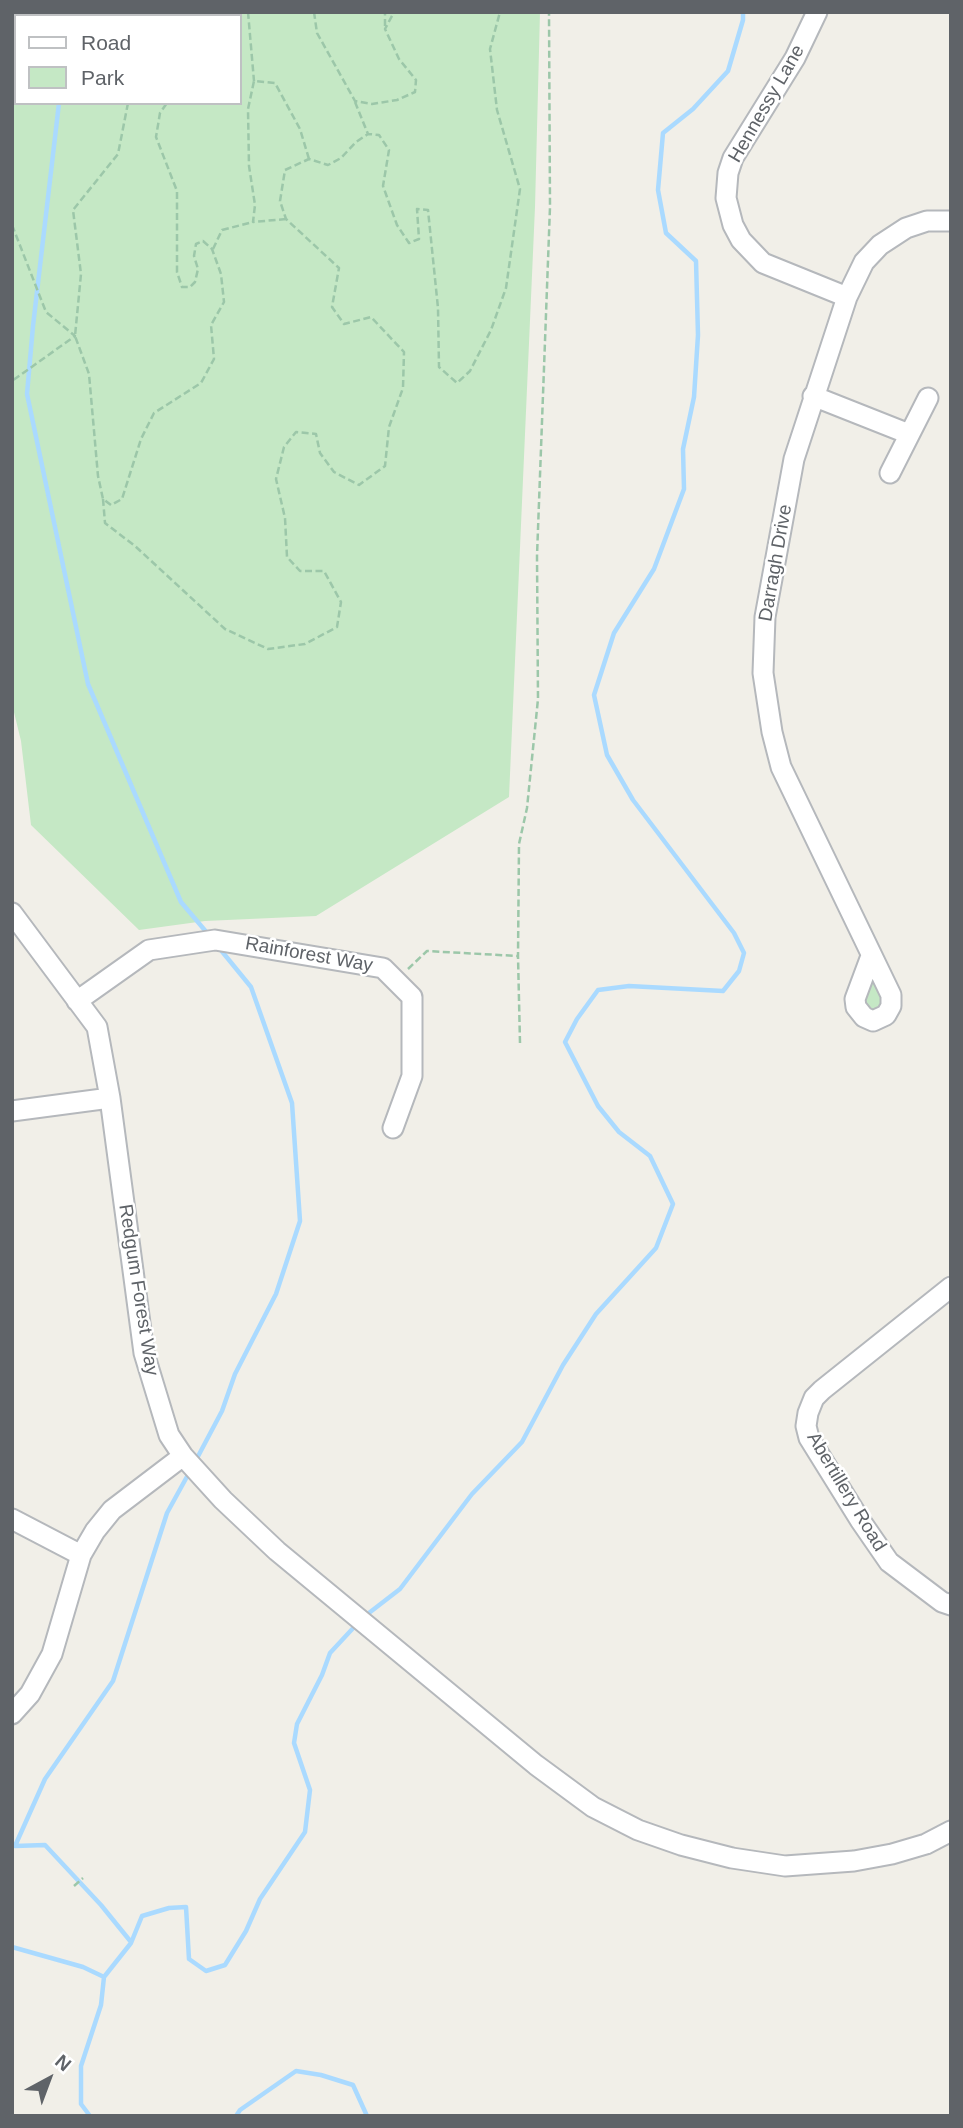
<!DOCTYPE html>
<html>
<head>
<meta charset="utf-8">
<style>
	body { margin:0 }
	#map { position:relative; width:963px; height:2128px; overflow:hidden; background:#f1efe8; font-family:Helvetica,sans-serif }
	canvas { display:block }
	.frame { position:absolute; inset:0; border:14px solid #5f6368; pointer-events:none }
	.legend { position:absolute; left:14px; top:14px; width:228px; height:91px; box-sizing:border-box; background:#fff; border:2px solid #bfc1c3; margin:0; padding:9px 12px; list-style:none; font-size:21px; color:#5f6368 }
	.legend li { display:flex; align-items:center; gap:14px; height:35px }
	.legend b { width:35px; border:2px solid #bfc1c3 }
	.north { position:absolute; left:14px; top:2044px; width:70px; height:70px; -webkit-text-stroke:5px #fff; paint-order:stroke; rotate:41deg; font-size:19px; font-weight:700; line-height:28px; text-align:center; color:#5f6368 }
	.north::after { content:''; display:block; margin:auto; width:24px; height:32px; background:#5f6368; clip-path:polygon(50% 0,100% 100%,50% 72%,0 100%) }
</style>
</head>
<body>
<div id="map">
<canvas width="963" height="2128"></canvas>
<div class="frame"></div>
<ul class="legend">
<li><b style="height:9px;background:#fff"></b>Road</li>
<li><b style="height:19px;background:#c5e8c5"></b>Park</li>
</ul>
<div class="north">N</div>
</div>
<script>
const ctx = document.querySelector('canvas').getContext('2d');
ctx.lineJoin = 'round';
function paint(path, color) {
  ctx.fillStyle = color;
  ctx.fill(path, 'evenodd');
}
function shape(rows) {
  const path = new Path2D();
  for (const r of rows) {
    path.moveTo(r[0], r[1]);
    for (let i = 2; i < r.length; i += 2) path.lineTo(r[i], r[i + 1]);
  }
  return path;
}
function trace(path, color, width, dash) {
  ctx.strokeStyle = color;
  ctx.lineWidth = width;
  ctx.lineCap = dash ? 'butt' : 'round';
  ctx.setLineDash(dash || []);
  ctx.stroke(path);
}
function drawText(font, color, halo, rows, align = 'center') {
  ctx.font = font + ' Helvetica,sans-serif';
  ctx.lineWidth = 5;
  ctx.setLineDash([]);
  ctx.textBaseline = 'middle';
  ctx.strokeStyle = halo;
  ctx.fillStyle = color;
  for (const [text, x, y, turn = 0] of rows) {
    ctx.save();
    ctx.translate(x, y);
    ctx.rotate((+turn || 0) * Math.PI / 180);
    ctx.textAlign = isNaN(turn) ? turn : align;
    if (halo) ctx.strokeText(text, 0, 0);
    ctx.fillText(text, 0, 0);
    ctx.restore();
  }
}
paint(shape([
	[12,12,540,12,535,207,509,797,316,916,205,921,139,930,31,825,21,741,12,704],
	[16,16,240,16,240,103,16,103],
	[872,981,882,998,882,1008,870,1013,863,1001]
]), '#c5e8c5');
trace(shape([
	[59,12,59,16],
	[59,103,33,326,27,394,88,684,181,902,208,934],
	[195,1462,222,1411,235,1374,276,1294,300,1221,292,1103,251,987,220,949],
	[365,1616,400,1589,472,1494,522,1442,563,1365,596,1314,656,1248,673,1204,650,1156,619,1132,598,1106,565,1042,577,1019,598,990,629,986,723,991,739,971,744,953,734,933,633,800,607,755,594,695,614,633,654,569,684,489,683,449,694,397,698,335,696,261,666,233,658,190,663,133,693,109,728,71,743,20,743,12],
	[131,1942,101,1905,45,1845,15,1846,45,1779,113,1681,167,1513,189,1473],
	[12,1947,83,1967,104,1977,101,2005,81,2066,81,2104,90,2116],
	[104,1977,131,1943,142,1916,169,1908,186,1907,189,1959,206,1971,225,1965,246,1931,260,1899,305,1832,310,1790,294,1743,297,1724,322,1675,330,1653,356,1625],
	[236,2116,240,2110,296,2071,321,2075,353,2085,367,2116]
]), '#aadaff', 4.5);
const minor = shape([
	[817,12,795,58,733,158,728,173,726,198,733,225,741,240,763,263,847,297],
	[813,396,909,434],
	[890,473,928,398],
	[12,913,97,1027,110,1098,144,1353,169,1435,183,1456,223,1500,277,1551,536,1765,593,1807,638,1830,681,1845,732,1858,785,1866,854,1861,892,1854,926,1844,951,1831],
	[871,956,855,999,856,1007,864,1017,873,1021,886,1015,891,1006,891,995,781,767,772,732,763,673,765,617,794,459,847,297,864,262,880,245,906,228,927,221,951,221],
	[77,1001,149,950,215,940,383,968,412,997,412,1076,393,1128],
	[12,1111,110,1098],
	[951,1287,822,1390,814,1398,808,1413,806,1426,809,1438,860,1520,889,1562,942,1602,951,1605],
	[12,1519,81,1555],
	[12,1714,30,1694,52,1654,81,1555,95,1531,112,1510,183,1456]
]);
trace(minor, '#b5b8bc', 23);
trace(shape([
	[174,12,178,16],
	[248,12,254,81],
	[314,12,317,33,355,101,372,104,397,100,415,92,416,80,399,59,385,29,394,12],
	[139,16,139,12],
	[385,26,385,12],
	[355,102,368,134],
	[128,103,118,154,73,210,81,274,75,336,89,374,98,476,103,499,111,505,122,499,141,439,154,413,201,383,214,359,211,325,224,302,221,274,212,249,203,241,196,244,194,256,198,269,195,282,190,287,182,287,177,272,177,191,156,137,160,113,167,103],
	[286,219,253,222,255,205,249,166,248,109,254,81,275,83,300,129,309,159],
	[12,225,46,312,75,336,12,381],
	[213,249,222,230,253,222],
	[103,499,105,523,135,546,225,629,268,649,305,644,337,627,341,602,324,571,300,571,287,557,285,518,276,479,284,447,296,432,316,434,320,453,334,472,359,485,385,466,389,427,403,388,404,352,371,317,344,324,332,307,339,268,286,219,280,201,285,170,309,159,328,165,341,158,356,142,368,134,379,135,389,150,383,186,397,225,409,243,419,239,417,209,428,210,438,308,439,367,457,383,470,371,491,330,506,288,520,189,497,110,490,49,500,12],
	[408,969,427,951,517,956],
	[520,1043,518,956,519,844,527,808,538,699,537,556,550,207,549,12],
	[74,1886,83,1878]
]), '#9cc7a9', 2.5, [7, 3.5]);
trace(minor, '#fff', 19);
drawText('19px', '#5f6368', '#fff', [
	["Hennessy Lane",767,104,-60],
	["Darragh Drive",776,563,-80],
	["Rainforest Way",309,955,10],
	["Redgum Forest Way",138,1290,81],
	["Abertillery Road",846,1492,59]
]);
</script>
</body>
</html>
